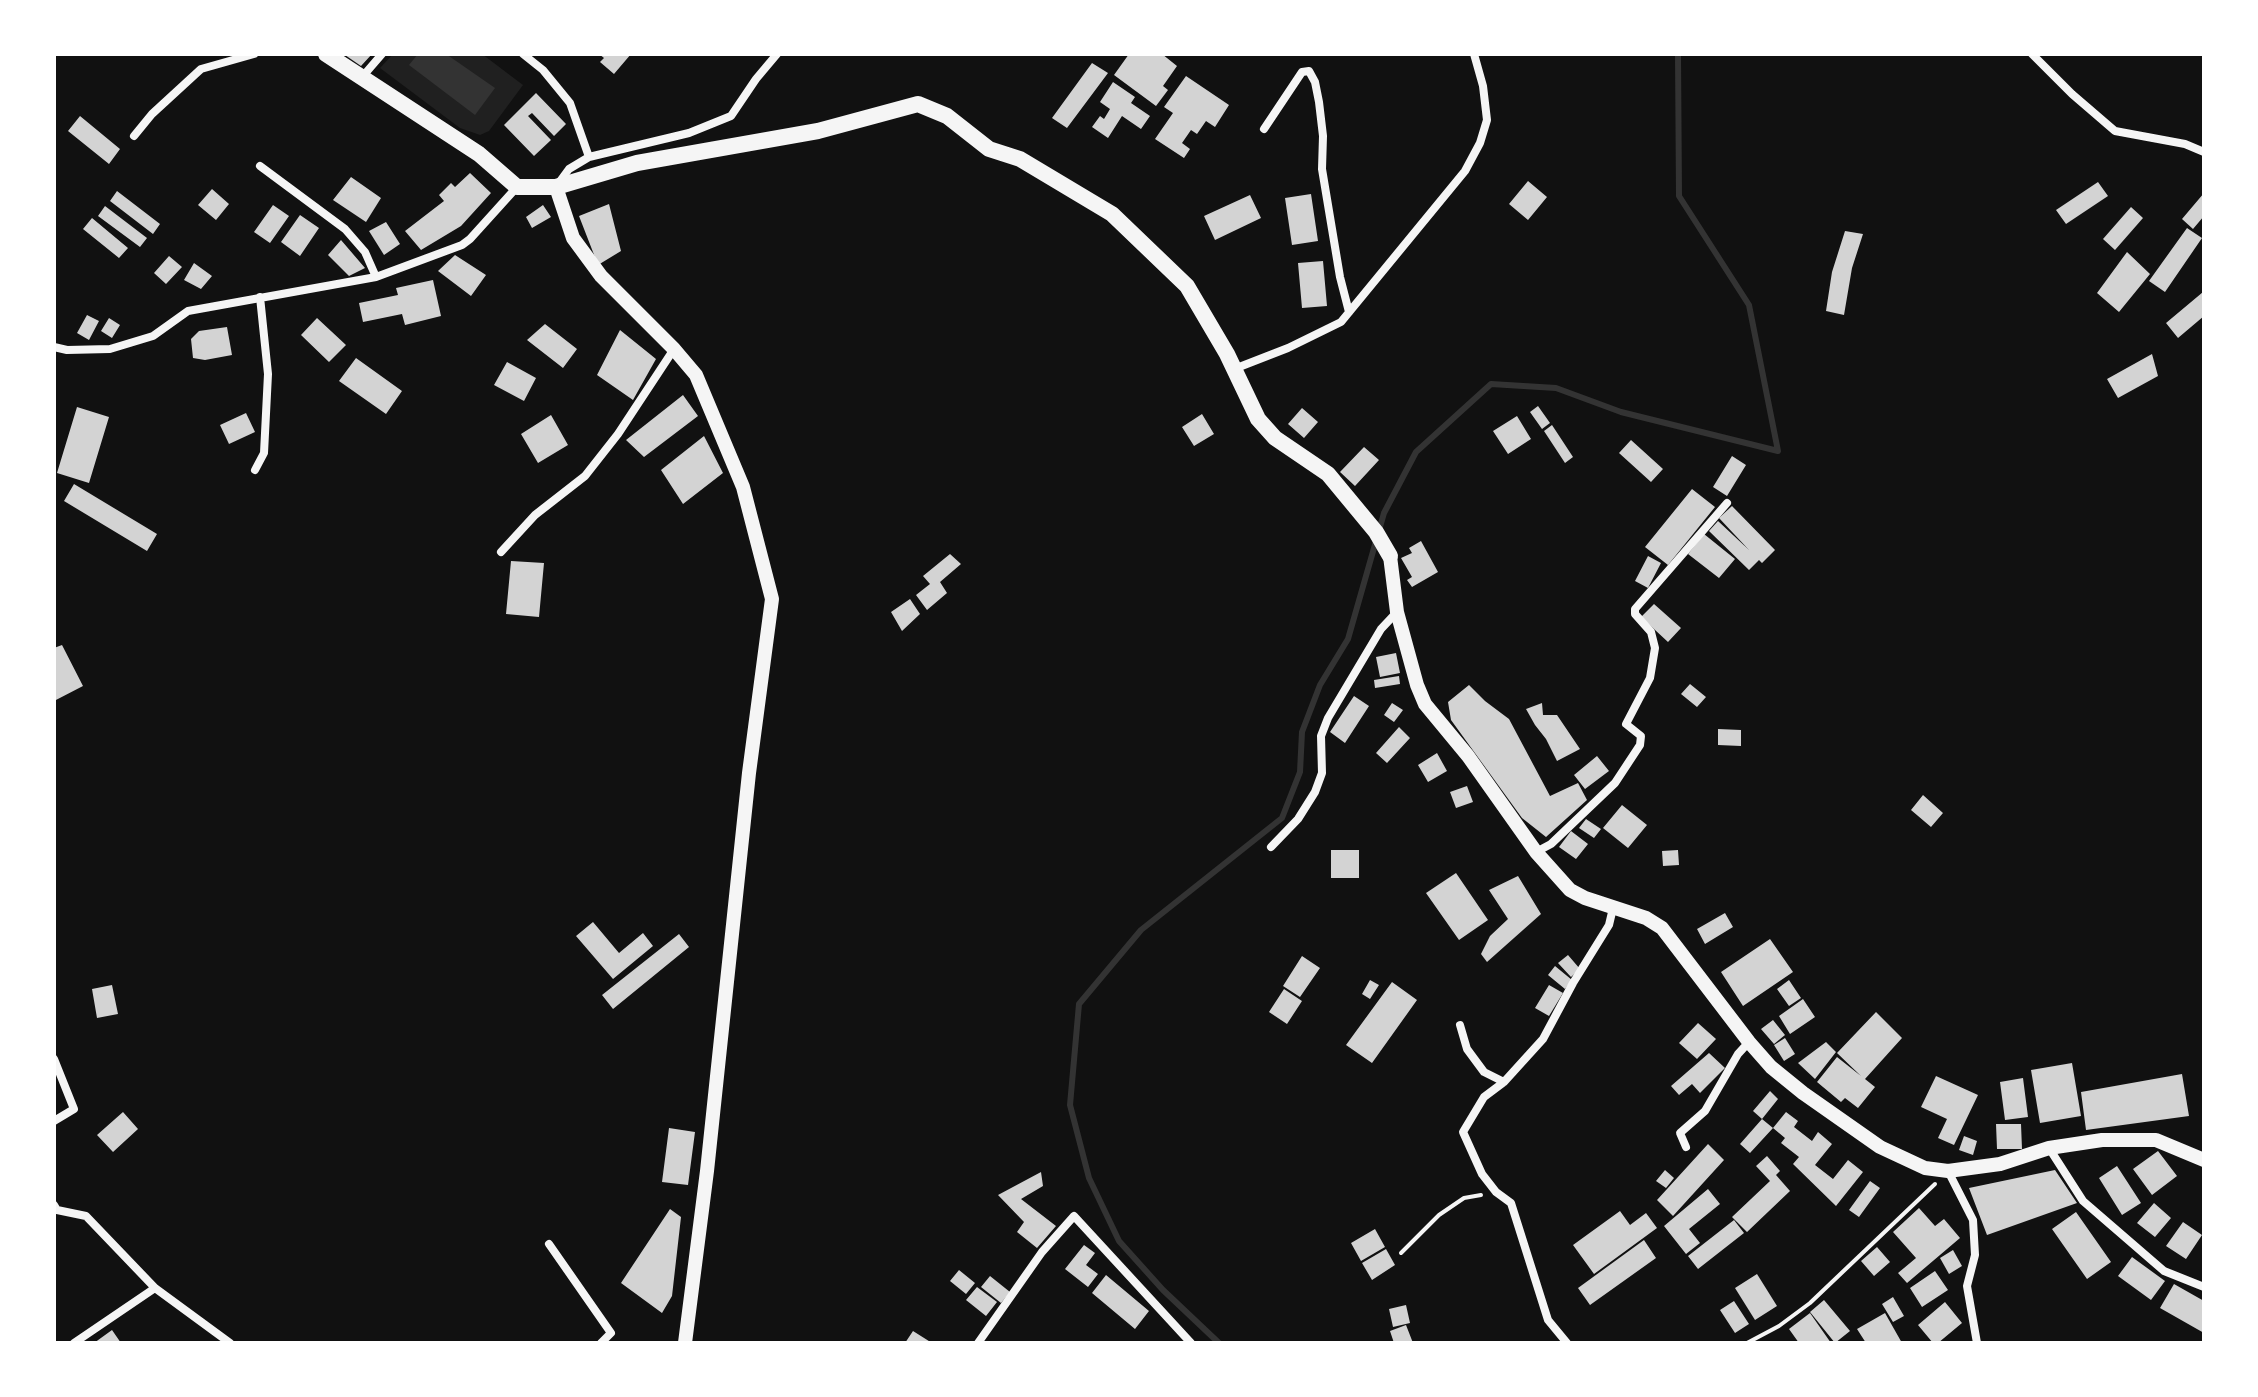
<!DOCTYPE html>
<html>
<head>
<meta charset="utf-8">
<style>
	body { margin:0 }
	#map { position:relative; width:2258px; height:1397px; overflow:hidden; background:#111; font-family:Karla,sans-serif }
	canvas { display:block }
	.frame { position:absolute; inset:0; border:56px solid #fff; pointer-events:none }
</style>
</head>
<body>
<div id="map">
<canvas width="2258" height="1397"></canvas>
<div class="frame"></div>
</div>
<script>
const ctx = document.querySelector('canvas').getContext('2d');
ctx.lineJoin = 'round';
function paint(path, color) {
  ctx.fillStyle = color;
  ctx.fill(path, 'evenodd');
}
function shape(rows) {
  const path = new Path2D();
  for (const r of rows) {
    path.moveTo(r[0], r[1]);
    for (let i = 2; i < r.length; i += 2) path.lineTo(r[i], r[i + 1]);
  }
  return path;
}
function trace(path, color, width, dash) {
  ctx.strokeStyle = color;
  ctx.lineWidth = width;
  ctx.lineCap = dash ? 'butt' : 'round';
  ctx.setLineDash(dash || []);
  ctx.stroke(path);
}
paint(shape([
	[393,54,482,54,523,85,489,131,480,135,460,128,380,68]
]), '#202020');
paint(shape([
	[418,54,446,54,495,88,475,115,409,65]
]), '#333');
trace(shape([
	[1219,1343,1163,1290,1119,1241,1089,1178,1070,1105,1079,1004,1141,930,1282,818,1300,772,1302,732,1320,685,1348,639,1384,513,1416,452,1491,384,1556,388,1621,412,1778,451,1749,305,1679,196,1678,54]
]), '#333', 6);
paint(shape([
	[328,54,372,54,361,66,345,55,340,62],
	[599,54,631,54,614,74,600,62,604,58],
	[1129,54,1162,54,1177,66,1163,86,1168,90,1156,106,1114,75],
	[1092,63,1108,73,1067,128,1052,118],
	[1186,76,1229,105,1215,127,1206,121,1197,134,1191,130,1182,143,1190,149,1184,158,1155,139,1173,113,1164,107],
	[1113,82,1135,97,1131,103,1150,116,1141,129,1122,116,1108,138,1092,127,1100,116,1104,119,1110,109,1100,102],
	[536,93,566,124,554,136,532,113,528,116,551,140,534,156,504,125],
	[80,116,120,149,109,164,68,131],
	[470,173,491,193,461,226,421,250,405,231,444,201,439,195,451,183,455,187],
	[351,177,381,198,366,222,333,200],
	[1528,181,1547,197,1528,220,1509,204],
	[2098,182,2108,196,2066,224,2056,210],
	[212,189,229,204,216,220,198,205],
	[117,191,160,224,153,234,110,201],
	[2204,193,2204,216,2193,229,2182,219],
	[1311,194,1318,241,1292,245,1285,198],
	[1250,195,1261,218,1215,240,1204,216],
	[609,204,621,251,598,265,579,216],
	[273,205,289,216,270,243,254,232],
	[543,205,551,217,532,228,526,217],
	[105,206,147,238,140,247,98,216],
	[2131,207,2143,218,2115,250,2103,239],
	[300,215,319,228,300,256,281,242],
	[92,218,128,248,119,258,83,229],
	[386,222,400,244,384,255,369,231],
	[2187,228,2202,238,2165,292,2149,281],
	[1845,231,1863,234,1852,268,1844,315,1826,311,1832,272],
	[341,240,365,268,349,276,328,255],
	[2127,252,2150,274,2119,312,2097,293],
	[455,255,486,275,471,296,438,271],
	[169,256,182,267,166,284,154,273],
	[1323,261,1327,306,1302,308,1298,263],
	[194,263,212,276,201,289,184,280],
	[433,280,441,316,405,325,402,314,363,322,359,303,398,295,396,288],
	[2203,292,2204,316,2178,338,2166,323],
	[87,315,99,321,89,340,77,333],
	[109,318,120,325,112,338,101,331],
	[317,318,346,345,329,362,301,335],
	[545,324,577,349,563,368,527,340],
	[227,327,232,355,205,360,193,358,191,339,199,331],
	[620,330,656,359,633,400,597,375],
	[2152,354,2158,376,2118,398,2107,379],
	[356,358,402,391,386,414,339,381],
	[507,362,536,378,524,401,494,385],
	[683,395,698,416,644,457,626,440],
	[1538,406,1550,423,1542,429,1530,412],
	[77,407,109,417,89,483,57,473],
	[1302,408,1318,422,1304,438,1288,424],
	[246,413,255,432,229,444,220,425],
	[1202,414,1214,434,1194,446,1182,427],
	[551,415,568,445,538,463,521,434],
	[1517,416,1531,439,1508,454,1493,431],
	[1552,425,1573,457,1565,463,1544,431],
	[704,436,723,473,683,504,661,470],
	[1631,440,1663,469,1651,482,1619,453],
	[1364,447,1379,460,1355,486,1340,472],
	[1732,456,1746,465,1727,496,1713,487],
	[74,484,157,534,147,551,64,501],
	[1692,489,1715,507,1668,565,1645,547],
	[1732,506,1775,550,1762,563,1759,560,1749,570,1709,531,1718,521,1749,550,1719,518],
	[1704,534,1735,559,1719,578,1688,554],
	[1421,541,1438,572,1412,587,1407,580,1412,577,1401,558,1412,553,1409,548],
	[950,554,961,564,940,582,947,593,927,610,916,595,930,584,923,576],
	[1648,556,1661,563,1648,588,1635,581],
	[511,561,544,563,539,617,506,614],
	[910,599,920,614,902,631,891,612],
	[1654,604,1681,628,1668,642,1641,617],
	[62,645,83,686,54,701,54,648],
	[1396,653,1400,673,1380,677,1376,657],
	[1399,676,1400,684,1375,688,1374,680],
	[1690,684,1706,697,1697,707,1681,694],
	[1469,685,1485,701,1509,719,1550,796,1578,783,1587,800,1546,837,1522,818,1451,720,1448,702],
	[1354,696,1369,706,1345,743,1330,732],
	[1392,703,1403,710,1394,722,1384,715],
	[1542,703,1543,715,1557,715,1580,749,1557,761,1546,739,1535,725,1526,709],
	[1399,727,1410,738,1387,763,1376,753],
	[1718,729,1741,730,1741,746,1718,745],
	[1437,753,1447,771,1428,782,1418,765],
	[1597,756,1609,771,1585,789,1574,775],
	[1467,786,1473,802,1456,808,1450,792],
	[1923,795,1943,813,1931,827,1911,810],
	[1622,805,1647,825,1628,848,1603,828],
	[1586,819,1601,829,1594,838,1579,828],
	[1571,831,1588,844,1576,859,1559,847],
	[1331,850,1359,850,1359,878,1331,878],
	[1678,850,1679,865,1663,866,1662,851],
	[1456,873,1488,920,1459,940,1426,893],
	[1518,876,1541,914,1487,962,1481,954,1490,936,1508,919,1489,890],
	[1725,913,1733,927,1705,944,1697,929],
	[593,922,619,953,643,933,653,946,613,979,576,936],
	[679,934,689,947,613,1009,602,995],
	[1770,939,1793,972,1743,1006,1721,972],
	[1568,955,1580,969,1571,977,1558,963],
	[1302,956,1320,968,1300,997,1283,986],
	[1555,966,1572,980,1565,989,1548,975],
	[1370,980,1379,985,1370,999,1362,994],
	[1789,980,1801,998,1789,1006,1777,989],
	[1392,982,1417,1000,1372,1063,1346,1045],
	[112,985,118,1014,97,1018,92,989],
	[1549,985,1563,993,1549,1016,1535,1008],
	[1284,989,1302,1001,1287,1024,1269,1012],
	[1803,999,1815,1017,1790,1034,1779,1016],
	[1876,1012,1902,1038,1865,1079,1875,1087,1858,1108,1845,1098,1841,1102,1817,1082,1837,1057,1861,1076,1837,1053],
	[1773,1020,1785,1035,1774,1044,1761,1029],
	[1698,1023,1716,1039,1697,1059,1679,1043],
	[1785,1038,1795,1054,1784,1061,1774,1045],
	[1826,1042,1836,1052,1815,1079,1798,1063],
	[1709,1053,1725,1068,1700,1093,1692,1084,1679,1095,1671,1086],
	[2072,1063,2081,1116,2040,1123,2031,1070],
	[2182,1074,2189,1116,2086,1130,2081,1092],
	[1936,1076,1978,1095,1954,1145,1938,1138,1947,1119,1921,1107],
	[2023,1078,2028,1117,2005,1120,2000,1082],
	[1770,1091,1778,1099,1762,1119,1753,1111],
	[123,1112,138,1129,113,1152,97,1135],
	[1786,1112,1798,1121,1794,1127,1812,1141,1818,1132,1832,1144,1815,1165,1833,1179,1848,1160,1863,1172,1836,1206,1793,1164,1799,1157,1781,1143,1785,1138,1773,1128],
	[1762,1119,1773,1128,1750,1153,1740,1144],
	[1996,1124,2021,1124,2022,1149,1997,1149],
	[669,1128,695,1132,688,1185,662,1182],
	[1964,1136,1977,1141,1973,1155,1959,1150],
	[1708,1144,1724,1160,1673,1216,1657,1200],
	[2158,1151,2177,1176,2152,1195,2133,1169],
	[1767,1156,1780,1171,1776,1175,1790,1191,1747,1232,1732,1217,1770,1181,1756,1166],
	[2117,1166,2141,1203,2122,1215,2099,1178],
	[1665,1170,1674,1178,1666,1188,1656,1181],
	[2055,1170,2077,1203,1987,1235,1969,1188],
	[1041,1172,1043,1186,1021,1199,1056,1226,1037,1248,1017,1232,1024,1222,998,1195],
	[1870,1181,1880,1188,1859,1217,1849,1210],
	[1708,1189,1720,1204,1689,1229,1700,1243,1686,1254,1664,1226],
	[2154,1203,2171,1218,2155,1237,2137,1223],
	[1919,1208,1935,1226,1944,1219,1960,1238,1907,1283,1898,1273,1916,1258,1893,1232],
	[670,1209,681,1217,672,1296,662,1313,621,1283],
	[1620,1211,1630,1225,1646,1213,1657,1228,1594,1274,1573,1245],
	[2076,1212,2111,1262,2087,1279,2052,1229],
	[1734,1220,1744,1233,1698,1269,1688,1256],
	[2183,1222,2202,1235,2186,1259,2166,1246],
	[1375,1229,1385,1247,1361,1261,1351,1243],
	[1644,1240,1656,1258,1590,1305,1578,1288],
	[1084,1245,1095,1253,1086,1265,1098,1274,1088,1287,1065,1269],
	[1877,1247,1890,1262,1874,1276,1861,1261],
	[1386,1249,1395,1265,1372,1280,1362,1263],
	[1953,1250,1962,1266,1949,1274,1940,1258],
	[2132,1257,2165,1281,2151,1300,2118,1276],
	[959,1270,975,1283,966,1294,950,1281],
	[1935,1271,1948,1290,1922,1307,1910,1288],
	[1757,1274,1777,1306,1755,1320,1735,1288],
	[1106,1275,1149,1311,1135,1329,1092,1293],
	[990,1276,1010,1292,1001,1303,981,1287],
	[2174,1284,2204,1301,2204,1333,2160,1308],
	[977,1287,997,1302,986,1316,966,1300],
	[1893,1297,1904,1316,1893,1322,1882,1304],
	[1824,1300,1850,1331,1835,1343,1810,1312],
	[1734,1301,1749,1324,1735,1333,1720,1310],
	[1945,1302,1962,1323,1938,1343,1933,1343,1918,1325],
	[1406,1305,1410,1323,1393,1327,1389,1309],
	[1810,1313,1831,1343,1799,1343,1789,1329],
	[1885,1313,1902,1343,1866,1343,1857,1329],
	[1406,1325,1413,1343,1394,1343,1390,1331],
	[112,1330,121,1343,94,1343],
	[913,1331,932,1343,905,1343]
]), '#d3d3d3');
trace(shape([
	[1401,1253,1439,1215,1464,1198,1481,1195],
	[1747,1343,1779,1326,1810,1303,1935,1184]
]), '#f5f5f5', 4);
trace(shape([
	[523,54,543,70,570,103,589,157],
	[2032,54,2072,94,2115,131,2185,144,2204,152],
	[363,76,382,54],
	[1264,129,1302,72,1309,71,1315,82,1319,102,1323,136,1322,169,1340,277,1349,312],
	[134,136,152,114,201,69,254,54],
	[260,166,345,229,365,252,376,277],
	[558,184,569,169,589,157,689,133,731,116,756,79,777,54],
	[54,347,67,350,110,349,153,336,188,311,376,277,462,245,470,239,517,187],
	[1234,369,1288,348,1341,322,1465,171,1480,143,1487,120,1483,86,1474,54],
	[255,470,264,453,268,374,260,297],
	[501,552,535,515,585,476,618,434,674,349],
	[1271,847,1298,819,1315,792,1322,773,1321,736,1328,718,1381,629,1397,612],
	[1536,852,1551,844,1615,783,1640,745,1641,736,1626,724,1650,678,1655,648,1651,632,1635,614,1635,609,1727,503],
	[1460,1025,1467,1049,1484,1072,1504,1082],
	[54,1059,74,1109,54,1121],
	[1686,1147,1680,1133,1705,1111,1738,1054,1749,1042],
	[2049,1148,2083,1201,2164,1271,2204,1287],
	[1948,1171,1973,1220,1975,1255,1967,1286,1977,1343],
	[54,1205,57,1210,86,1216,155,1288,230,1343],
	[549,1244,611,1333,601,1343],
	[74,1343,155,1288],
	[978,1343,1042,1252,1074,1216,1191,1343],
	[1567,1343,1548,1320,1511,1203,1496,1192,1482,1174,1463,1132,1484,1097,1504,1082,1543,1039,1573,983,1609,925,1613,908]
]), '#f5f5f5', 8);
trace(shape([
	[556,187,573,238,601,276,674,349,696,375,743,487,772,599,749,773,707,1171,685,1343],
	[1390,556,1397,612,1417,685,1425,704,1468,756,1536,852,1570,890,1585,898,1646,918,1662,928,1749,1042,1771,1067,1803,1093,1880,1147,1925,1168,1948,1171,2000,1164,2049,1148,2102,1140,2156,1140,2204,1160]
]), '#f5f5f5', 14);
trace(shape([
	[326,54,479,154,517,187,556,187,637,163,818,131,918,104,947,116,989,149,1020,159,1112,214,1187,286,1227,354,1258,419,1275,438,1328,474,1376,532,1390,556]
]), '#f5f5f5', 16);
</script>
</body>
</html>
